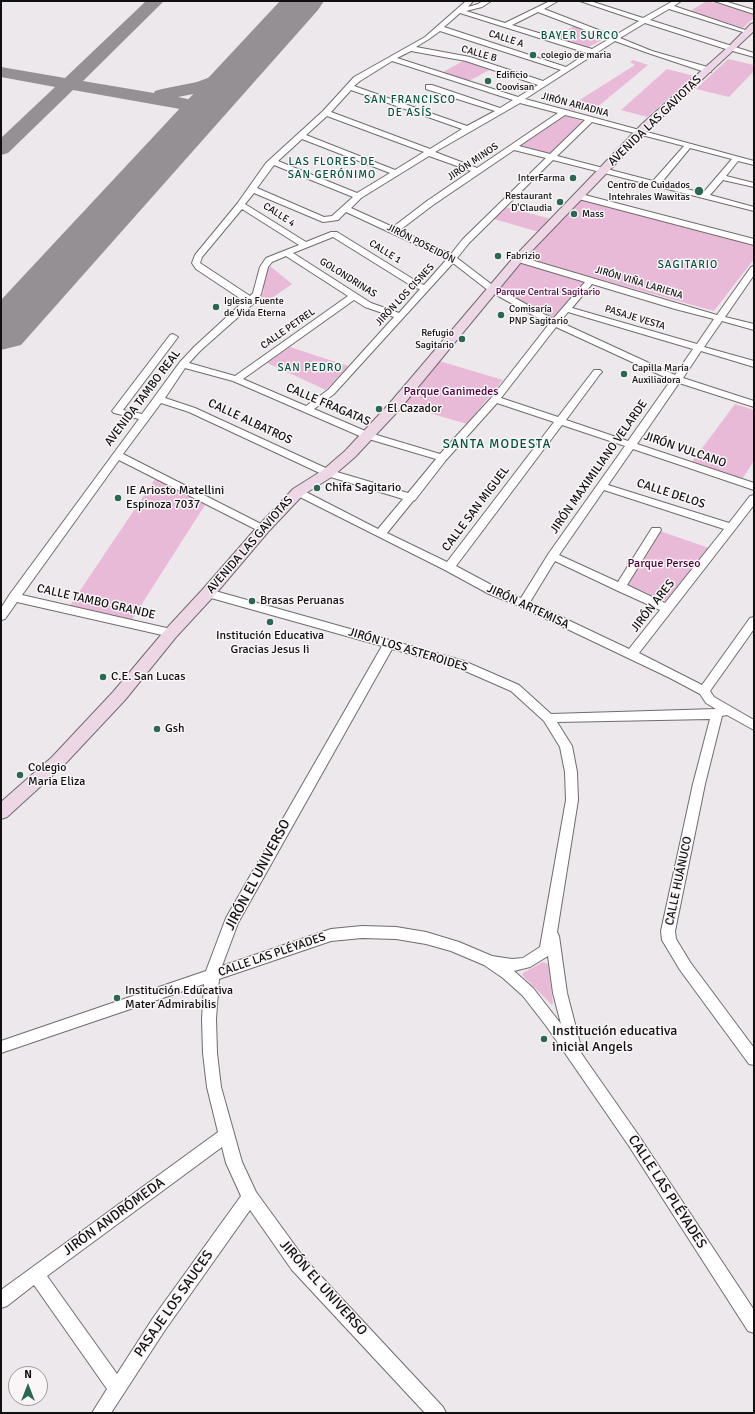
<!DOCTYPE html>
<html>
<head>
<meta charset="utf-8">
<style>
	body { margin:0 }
	#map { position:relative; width:755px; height:1414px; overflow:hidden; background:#ede8eb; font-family:Signika,sans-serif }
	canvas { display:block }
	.frame { position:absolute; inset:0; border:2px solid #110f10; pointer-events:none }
	.north { position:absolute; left:8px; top:1366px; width:40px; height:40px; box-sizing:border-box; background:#faf6f8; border:1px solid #9d9a9b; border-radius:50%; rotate:0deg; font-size:11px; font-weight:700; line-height:16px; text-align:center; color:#110f10 }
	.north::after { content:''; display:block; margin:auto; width:14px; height:18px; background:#2a6853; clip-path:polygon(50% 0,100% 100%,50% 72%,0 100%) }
</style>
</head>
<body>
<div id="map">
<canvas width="755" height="1414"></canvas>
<div class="frame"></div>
<div class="north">N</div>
</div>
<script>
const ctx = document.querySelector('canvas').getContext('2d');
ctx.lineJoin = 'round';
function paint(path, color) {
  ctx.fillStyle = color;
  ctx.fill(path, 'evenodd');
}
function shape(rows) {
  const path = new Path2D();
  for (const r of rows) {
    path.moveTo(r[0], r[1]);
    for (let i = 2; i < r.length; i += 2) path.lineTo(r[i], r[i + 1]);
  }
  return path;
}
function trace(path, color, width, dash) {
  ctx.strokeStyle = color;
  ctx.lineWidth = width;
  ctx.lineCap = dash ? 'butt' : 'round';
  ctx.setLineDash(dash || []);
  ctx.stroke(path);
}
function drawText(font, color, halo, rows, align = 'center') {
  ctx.font = font + ' Signika,sans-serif';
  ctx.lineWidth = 3;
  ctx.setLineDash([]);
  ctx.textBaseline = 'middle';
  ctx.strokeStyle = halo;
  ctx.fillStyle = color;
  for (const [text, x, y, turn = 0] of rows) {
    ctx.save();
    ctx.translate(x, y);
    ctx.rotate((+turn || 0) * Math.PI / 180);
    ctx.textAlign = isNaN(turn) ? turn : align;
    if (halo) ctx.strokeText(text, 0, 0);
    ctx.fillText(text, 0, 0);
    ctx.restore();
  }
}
paint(shape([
	[707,1,754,13,754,18,743,28,690,11],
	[574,26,606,38,587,48,555,37],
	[728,59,754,65,754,71,729,97,696,89],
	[465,60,491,69,469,81,443,72],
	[633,60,648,65,595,109,580,106,575,110,567,108,635,65,630,62],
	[667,69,694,76,647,117,621,110],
	[563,115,585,122,551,155,519,146],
	[582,198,754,243,754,259,714,311,523,258],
	[506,207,551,219,539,232,494,219],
	[520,262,584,281,554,317,552,318,499,288],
	[270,266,292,284,272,298,258,298,264,292,263,286,265,273],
	[290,347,348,366,326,390,267,363],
	[436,360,503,380,467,424,399,404],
	[735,404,754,410,754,461,742,479,691,463],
	[155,479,205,505,131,621,69,607],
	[657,530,709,548,666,601,622,582],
	[543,962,548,964,553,1003,552,1005,522,975,523,973]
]), '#e9bad8');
paint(shape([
	[146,1,164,1,83,81,154,93,155,91,162,89,197,82,221,73,238,62,244,61,250,62,253,66,250,70,233,81,208,91,178,97,192,100,203,105,207,116,205,120,198,122,191,120,187,112,180,109,73,90,8,153,1,155,1,138,55,87,1,77,1,67,65,78,146,1]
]), '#949093');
paint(shape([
	[280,1,324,1,318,10,21,345,1,350,1,300,280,1]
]), '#949093');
const street = shape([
	[466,1,473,1,468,7,478,4,483,1,491,1,482,7,466,11,505,23,550,1,558,1,544,9,614,36,639,21,580,1,590,1,643,18,673,1,681,1,674,6,751,32,746,33,669,9,650,20,754,53,754,57,729,50,645,23,620,38,652,51,711,68,711,72,705,72,648,53,615,41,525,99,754,161,754,165,738,161,726,176,754,183,754,187,723,180,710,195,754,207,754,211,553,160,469,243,457,258,495,287,553,319,585,282,515,261,514,259,515,257,521,257,717,315,751,267,754,266,754,275,725,317,754,324,754,330,722,321,704,347,754,361,754,367,701,351,683,378,754,401,754,407,679,383,637,444,754,483,754,490,633,449,608,485,729,523,750,496,754,495,754,505,639,653,702,685,750,618,754,617,754,629,710,691,714,697,754,720,754,730,727,715,722,716,705,784,675,931,676,939,690,962,754,1048,754,1065,749,1064,680,970,662,940,661,931,693,784,710,719,557,722,572,746,577,772,578,800,557,932,559,936,567,993,582,1051,581,1053,639,1136,754,1310,754,1333,748,1331,629,1146,547,1027,523,996,503,978,484,965,451,951,426,944,396,939,362,938,331,941,219,979,216,1019,217,1053,221,1087,242,1162,256,1192,304,1258,443,1407,446,1413,425,1413,292,1270,250,1210,165,1330,111,1413,92,1413,107,1389,34,1285,7,1306,1,1308,1,1290,218,1132,207,1087,203,1053,202,1019,204,984,1,1053,1,1041,206,971,226,918,382,646,204,596,202,593,204,590,208,589,464,661,519,685,551,714,716,709,706,703,700,694,670,678,519,606,489,594,445,570,294,494,293,492,298,489,302,490,378,529,403,499,324,475,189,412,161,403,123,454,267,527,268,529,267,531,259,531,119,460,22,595,171,629,175,630,177,633,175,636,171,637,17,602,5,619,1,620,1,608,10,594,139,419,114,413,112,411,170,335,173,334,178,337,123,410,142,414,180,362,194,347,244,301,196,269,192,263,195,255,237,204,266,163,323,111,354,77,425,37,466,1],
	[538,12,609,39,592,49,512,25,538,12],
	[460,13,587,53,566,67,444,27,460,13],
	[440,31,561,70,543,81,470,57,416,47,429,39,440,31],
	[411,51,466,61,538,85,518,97,397,58,411,51],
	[392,61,513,100,500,108,432,85,426,85,426,89,495,111,467,126,354,86,360,81,392,61],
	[351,90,462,129,430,149,331,112,351,90],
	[520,103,558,113,477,168,435,152,520,103],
	[565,115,585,120,550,154,519,146,565,115],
	[327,116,424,152,395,170,306,135,327,116],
	[592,122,684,146,653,181,557,156,592,122],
	[302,139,390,173,357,193,278,161,302,139],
	[690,148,732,159,703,193,661,183,690,148],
	[514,150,546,158,463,239,451,254,400,230,433,205,514,150],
	[429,156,471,171,427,201,393,227,351,208,361,198,429,156],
	[274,165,353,197,332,216,324,217,257,188,274,165],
	[254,193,323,222,338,220,346,212,447,259,424,285,421,284,337,232,331,232,306,242,245,204,254,193],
	[242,209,299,245,266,258,260,267,253,293,250,296,200,263,202,257,242,209],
	[333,237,415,288,420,289,399,313,371,303,293,253,333,237],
	[286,256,348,296,235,376,189,363,200,351,254,303,261,294,268,267,272,262,286,256],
	[453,263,489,291,549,324,492,397,440,454,370,433,314,409,334,394,453,263],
	[592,284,675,309,714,319,697,344,572,308,592,284],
	[354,300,365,307,394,317,328,390,306,406,243,379,354,300],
	[568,312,693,349,675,375,560,322,568,312],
	[556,327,671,380,628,441,566,420,600,374,602,372,600,370,594,370,558,417,501,398,556,327],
	[185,368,233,381,362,437,436,459,408,493,330,470,195,408,165,398,185,368],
	[497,403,554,422,447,562,387,533,413,501,415,500,446,460,497,403],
	[562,425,625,446,549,553,521,598,497,588,456,566,562,425],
	[604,490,724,529,665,603,627,585,661,530,660,528,652,528,618,582,559,555,604,490],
	[555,561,616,590,660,610,629,649,530,602,555,561],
	[392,649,456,667,511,691,544,721,560,747,565,772,566,800,540,947,523,958,512,959,492,956,459,942,426,932,396,927,362,926,331,929,222,966,238,923,392,649],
	[548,956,553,993,561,1024,533,988,514,971,530,967,548,956],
	[222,1147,226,1163,241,1196,153,1318,117,1374,47,1276,222,1147],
	[714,1,724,1,754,10,754,14,714,1],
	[575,194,581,194,754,239,754,245,575,198,575,194]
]);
const secondary = shape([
	[754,23,754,31,650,128,522,261,399,410,355,457,333,476,303,495,268,532,213,597,176,637,125,700,64,765,7,817,1,819,1,802,52,757,113,692,166,629,203,589,258,526,293,489,323,470,345,451,389,404,514,257,642,124,728,47,751,24,754,23]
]);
trace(street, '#706c6e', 2);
trace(secondary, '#706c6e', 2);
paint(street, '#fff');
paint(secondary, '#edd7e6');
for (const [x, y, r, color] of [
	[533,55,4,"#2a6853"],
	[488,81,4,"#2a6853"],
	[573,178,4,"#2a6853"],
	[699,191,5,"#2a6853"],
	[560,202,4,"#2a6853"],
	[574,214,4,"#2a6853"],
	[498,256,4,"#2a6853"],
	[216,307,4,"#2a6853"],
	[501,315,4,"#2a6853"],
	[462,339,4,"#2a6853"],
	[624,374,4,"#2a6853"],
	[379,409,4,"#2a6853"],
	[317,488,4,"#2a6853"],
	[118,498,4,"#2a6853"],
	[252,601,4,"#2a6853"],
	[270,622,4,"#2a6853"],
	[103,677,4,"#2a6853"],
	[157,729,4,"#2a6853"],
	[20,775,4,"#2a6853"],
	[117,998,4,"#2a6853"],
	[544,1039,4,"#2a6853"]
]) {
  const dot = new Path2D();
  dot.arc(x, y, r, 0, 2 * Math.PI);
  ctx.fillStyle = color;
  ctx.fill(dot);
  trace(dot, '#faf6f8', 1.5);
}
drawText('10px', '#110f10', '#faf6f8', [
	["CALLE A",506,39,18],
	["CALLE B",479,54,16],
	["JIRÓN ARIADNA",575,105,15],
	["JIRÓN MINOS",473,162,-34],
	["CALLE 4",279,215,33],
	["JIRÓN POSEIDÓN",421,244,27],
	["CALLE 1",385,252,32],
	["GOLONDRINAS",348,278,32],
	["JIRÓN VIÑA LARIENA",639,283,17],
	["JIRÓN LOS CISNES",405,295,-47],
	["PASAJE VESTA",635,318,17],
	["CALLE PETREL",288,329,-35]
]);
drawText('10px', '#110f10', '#faf6f8', [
	["colegio de maria",541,55],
	["Edificio",496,75],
	["Coovisan",496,87],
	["InterFarma",565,178,"right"],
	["Centro de Cuidados",690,185,"right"],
	["Intehrales Wawitas",690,197,"right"],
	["Restaurant",552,196,"right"],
	["D'Claudia",552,208,"right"],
	["Mass",582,214],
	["Fabrizio",506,256],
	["Iglesia Fuente",224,301],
	["de Vida Eterna",224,313],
	["Comisaría",509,309],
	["PNP Sagitario",509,321],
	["Refugio",454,333,"right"],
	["Sagitario",454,345,"right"],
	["Capilla María",632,368],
	["Auxiliadora",632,380]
], 'left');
drawText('10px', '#50003e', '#faf6f8', [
	["Parque Central Sagitario",548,292]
]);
ctx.letterSpacing = '1px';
drawText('11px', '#00533e', '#faf6f8', [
	["BAYER SURCO",580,36],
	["SAN FRANCISCO",410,100],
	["DE ASÍS",410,113],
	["LAS FLORES DE",332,162],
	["SAN GERÓNIMO",332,175],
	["SAGITARIO",688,265],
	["SAN PEDRO",310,368]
]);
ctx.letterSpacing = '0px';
drawText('12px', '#110f10', '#faf6f8', [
	["AVENIDA LAS GAVIOTAS",655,121,-44],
	["AVENIDA TAMBO REAL",143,398,-53],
	["CALLE FRAGATAS",328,405,23],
	["CALLE ALBATROS",250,422,25],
	["JIRÓN VULCANO",685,450,19],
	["JIRÓN MAXIMILIANO VELARDE",599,467,-55],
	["CALLE DELOS",671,494,18],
	["CALLE SAN MIGUEL",476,509,-53],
	["AVENIDA LAS GAVIOTAS",250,545,-49],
	["CALLE TAMBO GRANDE",96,602,13],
	["JIRÓN ARES",653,606,-52],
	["JIRÓN ARTEMISA",528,607,25],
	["JIRÓN LOS ASTEROIDES",408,650,17],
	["CALLE HUÁNUCO",679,881,-78],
	["CALLE LAS PLÉYADES",272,955,-19]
]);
drawText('12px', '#50003e', '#faf6f8', [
	["Parque Ganimedes",451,392],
	["Parque Perseo",664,564]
]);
drawText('12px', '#110f10', '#faf6f8', [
	["El Cazador",387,409],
	["Chifa Sagitario",325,488],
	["IE Ariosto Matellini",126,491],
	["Espinoza 7037",126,505],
	["Brasas Peruanas",260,601],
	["Institución Educativa",270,636,"center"],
	["Gracias Jesus Ii",270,650,"center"],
	["C.E. San Lucas",111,677],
	["Gsh",165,729],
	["Colegio",28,768],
	["Maria Eliza",28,782],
	["Institución Educativa",125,991],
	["Mater Admirabilis",125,1005]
], 'left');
ctx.letterSpacing = '1px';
drawText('13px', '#00533e', '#faf6f8', [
	["SANTA MODESTA",497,445]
]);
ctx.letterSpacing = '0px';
drawText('14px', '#110f10', '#faf6f8', [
	["JIRÓN EL UNIVERSO",258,875,-62],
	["CALLE LAS PLÉYADES",667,1192,57],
	["JIRÓN ANDRÓMEDA",114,1217,-36],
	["JIRÓN EL UNIVERSO",323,1288,48],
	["PASAJE LOS SAUCES",174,1304,-55]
]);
drawText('14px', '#110f10', '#faf6f8', [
	["Institución educativa",552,1031],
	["inicial Angels",552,1047]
], 'left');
</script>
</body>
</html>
